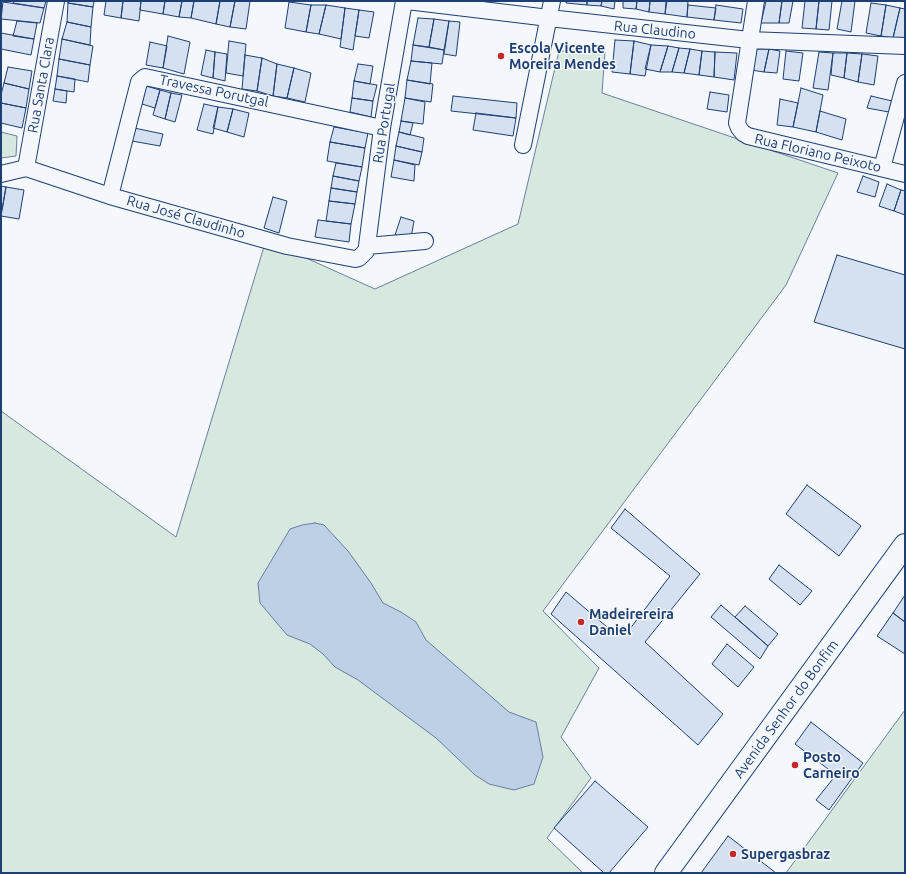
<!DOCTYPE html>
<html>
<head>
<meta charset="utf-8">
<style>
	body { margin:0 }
	#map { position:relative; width:906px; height:874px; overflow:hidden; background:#f4f7fb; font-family:Ubuntu,sans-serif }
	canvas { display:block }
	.frame { position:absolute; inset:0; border:2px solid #1d3f73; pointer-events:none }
</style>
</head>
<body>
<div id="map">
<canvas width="906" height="874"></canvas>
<div class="frame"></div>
</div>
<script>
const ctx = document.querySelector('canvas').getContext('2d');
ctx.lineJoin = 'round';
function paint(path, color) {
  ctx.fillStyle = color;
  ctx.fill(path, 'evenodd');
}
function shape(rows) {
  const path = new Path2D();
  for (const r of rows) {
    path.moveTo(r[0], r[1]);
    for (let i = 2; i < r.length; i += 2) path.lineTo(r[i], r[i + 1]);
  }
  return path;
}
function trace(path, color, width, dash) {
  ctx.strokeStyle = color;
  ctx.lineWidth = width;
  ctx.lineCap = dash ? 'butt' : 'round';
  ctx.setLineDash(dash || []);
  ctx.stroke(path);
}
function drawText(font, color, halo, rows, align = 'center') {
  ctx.font = font + ' Ubuntu,sans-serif';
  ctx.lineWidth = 3;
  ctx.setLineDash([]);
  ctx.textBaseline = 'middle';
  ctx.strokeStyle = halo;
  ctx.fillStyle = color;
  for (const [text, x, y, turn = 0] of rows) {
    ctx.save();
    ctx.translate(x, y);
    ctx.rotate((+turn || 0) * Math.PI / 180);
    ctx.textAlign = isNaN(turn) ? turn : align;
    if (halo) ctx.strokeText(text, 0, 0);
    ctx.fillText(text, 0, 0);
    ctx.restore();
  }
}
const green = shape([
	[559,51,605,52,602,93,838,173,786,285,543,611,599,668,561,737,591,778,547,838,583,873,1,873,1,411,176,537,266,240,375,289,518,224,559,51],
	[1,132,17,136,16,156,1,158,1,132],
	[905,710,905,873,786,873,905,710]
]);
paint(green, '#d7e8df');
trace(green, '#687fa3', 1);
const water = shape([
	[315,523,324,525,348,551,371,583,383,603,401,612,416,622,426,640,509,712,536,722,543,757,534,784,514,790,489,784,475,775,436,738,358,680,335,667,323,654,310,644,287,635,260,603,258,583,290,529,302,525,315,523]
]);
paint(water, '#bed0e5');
trace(water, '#687fa3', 1);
const building = shape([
	[14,1,46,1,44,8,13,3,14,1],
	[68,1,94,1,93,7,68,3,68,1],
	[106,1,123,1,121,18,104,15,106,1],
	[123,1,141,1,139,21,121,18,123,1],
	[141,1,165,1,163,14,140,10,141,1],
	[165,1,182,1,179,17,163,14,165,1],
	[182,1,194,1,191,18,179,17,182,1],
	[194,1,220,1,216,24,191,18,194,1],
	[220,1,235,1,230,27,216,24,220,1],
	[235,1,250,1,246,29,230,27,235,1],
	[566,1,587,1,587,5,566,3,566,1],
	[587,1,602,1,601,6,587,5,587,1],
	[602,1,615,1,614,9,601,6,602,1],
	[623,1,637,1,636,9,623,8,623,1],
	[637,1,650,1,649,12,636,9,637,1],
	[650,1,666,1,665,14,649,12,650,1],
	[667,1,688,1,687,17,665,14,667,1],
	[766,1,782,1,779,23,761,23,766,1],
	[782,1,793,1,789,23,779,23,782,1],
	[805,1,819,1,816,29,802,28,805,1],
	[819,1,832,1,829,30,816,29,819,1],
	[842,1,855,1,851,32,837,29,842,1],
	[3,2,44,8,40,23,1,19,3,2],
	[289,2,311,5,306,32,285,28,289,2],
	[68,3,93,7,91,27,67,22,68,3],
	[871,3,886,5,881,36,866,33,871,3],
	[311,5,326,5,319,34,306,32,311,5],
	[326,5,345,8,341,39,319,34,326,5],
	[688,5,716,8,714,20,687,17,688,5],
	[716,5,743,9,741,23,714,20,716,5],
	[886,5,900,8,893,38,881,36,886,5],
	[345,8,359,10,353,50,340,47,345,8],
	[900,8,905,9,905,39,893,38,900,8],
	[359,10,374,12,369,38,355,36,359,10],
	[418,18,434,19,429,47,413,45,418,18],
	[434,19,449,21,444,50,429,47,434,19],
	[17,21,37,23,34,39,13,36,17,21],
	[449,21,460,22,456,56,444,54,449,21],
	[67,22,91,27,90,45,62,39,67,22],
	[1,33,34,39,31,55,1,49,1,33],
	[168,36,190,42,184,74,163,68,168,36],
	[62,39,93,46,90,65,59,59,62,39],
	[615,40,634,41,630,74,612,72,615,40],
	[229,41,246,44,243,76,226,73,229,41],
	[634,41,651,45,645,76,630,74,634,41],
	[150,42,167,46,163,68,146,65,150,42],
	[413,45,444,50,442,64,411,61,413,45],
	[651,45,668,46,660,72,645,69,651,45],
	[668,46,679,48,672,72,660,72,668,46],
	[679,48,690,49,684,73,672,72,679,48],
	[690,49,702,51,699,75,684,73,690,49],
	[755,49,769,49,764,72,751,70,755,49],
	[769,49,780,51,777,73,764,72,769,49],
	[206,50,215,52,213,78,201,75,206,50],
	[702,51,715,52,714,77,699,75,702,51],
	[786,51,803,53,799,81,783,79,786,51],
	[215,52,227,54,225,81,213,78,215,52],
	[715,52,737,53,734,80,714,77,715,52],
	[819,52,833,53,828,90,813,88,819,52],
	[833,53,847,53,844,78,831,75,833,53],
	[847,53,862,54,858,82,844,78,847,53],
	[862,54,878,56,874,85,858,82,862,54],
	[245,55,262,58,257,91,242,89,245,55],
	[262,58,277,64,273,96,257,91,262,58],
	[59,59,90,65,88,82,57,76,59,59],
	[411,61,432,63,430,84,407,80,411,61],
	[277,64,294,68,287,98,273,96,277,64],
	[358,64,373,66,370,84,354,81,358,64],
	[8,67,32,71,29,89,4,83,8,67],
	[294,68,311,73,305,102,287,98,294,68],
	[57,76,75,79,74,92,55,89,57,76],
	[407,80,433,84,431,102,405,98,407,80],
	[354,81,377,85,373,101,352,98,354,81],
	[4,83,29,89,26,108,1,103,1,95,4,83],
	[146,86,160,90,155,108,142,104,146,86],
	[801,88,823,95,816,132,793,127,801,88],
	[55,89,67,91,66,103,53,101,55,89],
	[160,90,171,93,165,119,153,115,160,90],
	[710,92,729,95,727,112,707,109,710,92],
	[171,93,182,95,175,122,165,119,171,93],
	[453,96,517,103,516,118,451,111,453,96],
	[871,96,892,101,889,112,867,108,871,96],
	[352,98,373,101,371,117,350,112,352,98],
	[405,98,425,102,423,124,401,121,405,98],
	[780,99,798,103,793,127,777,125,780,99],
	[1,103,26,108,22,128,1,123,1,103],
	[204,104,218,107,213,134,197,130,204,104],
	[218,107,233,109,227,132,213,128,218,107],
	[233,109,249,113,244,137,227,132,233,109],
	[820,111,846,119,842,140,816,132,820,111],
	[476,113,516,118,513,136,473,130,476,113],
	[401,121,413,123,410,135,399,132,401,121],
	[334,127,368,133,365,148,330,142,334,127],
	[134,128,163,134,160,146,132,141,134,128],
	[399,132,424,138,422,152,396,146,399,132],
	[330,142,365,148,362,167,327,161,330,142],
	[396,146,422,152,419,165,394,160,396,146],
	[394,160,415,165,414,181,391,177,394,160],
	[336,163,362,167,359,181,333,176,336,163],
	[333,176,359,181,357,192,331,188,333,176],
	[863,176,879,182,875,197,857,192,863,176],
	[887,184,901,190,894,211,879,206,887,184],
	[1,186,6,187,2,210,1,209,1,186],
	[6,187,24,190,19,219,1,216,6,187],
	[331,188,357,192,355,204,329,201,331,188],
	[901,190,905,191,905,215,894,211,901,190],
	[273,197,287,201,279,233,264,228,273,197],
	[329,201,355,204,351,224,326,221,329,201],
	[401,217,414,221,411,238,395,235,401,217],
	[318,220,351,224,349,242,315,237,318,220],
	[837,255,905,275,905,349,814,322,837,255],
	[807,485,861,526,839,556,786,514,807,485],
	[625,509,700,574,645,642,723,714,698,745,551,614,566,592,614,633,629,630,670,576,611,528,625,509],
	[779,565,812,591,800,605,769,579,779,565],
	[905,595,905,622,893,613,905,595],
	[721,605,768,646,760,659,711,617,721,605],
	[745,606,778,634,768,646,735,617,745,606],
	[893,613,905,622,905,654,877,636,893,613],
	[727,644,754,667,738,687,712,664,727,644],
	[811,722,863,763,829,810,816,800,836,775,795,744,811,722],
	[595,781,648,827,609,873,604,873,554,828,595,781],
	[728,836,776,873,701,873,728,836]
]);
paint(building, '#d5e0f0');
trace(building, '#1d3f73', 1);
const minor = shape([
	[407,1,549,18,749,40,905,46],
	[756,1,737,123,739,128,743,133,748,136,905,174],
	[523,145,552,1],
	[26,168,56,1],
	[882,168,905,83],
	[1,174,26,168,110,196,287,246,355,259,359,258,366,251,367,246,382,128,404,1],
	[110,196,139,82,145,77,382,128],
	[367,246,425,241]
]);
const primary = shape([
	[666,873,905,545]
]);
trace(minor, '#1d3f73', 18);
trace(primary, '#1d3f73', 24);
trace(minor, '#f4f7fb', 16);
trace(primary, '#f4f7fb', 22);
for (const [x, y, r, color] of [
	[501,56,4,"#c62828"],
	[581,622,4,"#c62828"],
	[795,765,4,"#c62828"],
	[733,854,4,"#c62828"]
]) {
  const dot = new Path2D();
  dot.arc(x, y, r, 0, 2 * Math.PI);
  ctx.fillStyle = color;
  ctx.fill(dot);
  trace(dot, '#f4f7fb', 1.5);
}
drawText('14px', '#1d3f73', '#f4f7fb', [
	["Rua Claudino",655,30,6],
	["Rua Santa Clara",41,85,-80],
	["Travessa Porutgal",214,91,12],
	["Rua Portugal",384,123,-81],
	["Rua Floriano Peixoto",818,153,13],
	["Rua José Claudinho",186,217,16],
	["Avenida Senhor do Bonfim",786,709,-54]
]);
drawText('bold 14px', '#1d3f73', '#f4f7fb', [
	["Escola Vicente",509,48],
	["Moreira Mendes",509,64],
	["Madeirereira",589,614],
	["Daniel",589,630],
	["Posto",803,757],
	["Carneiro",803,773],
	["Supergasbraz",741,854]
], 'left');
</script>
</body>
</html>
